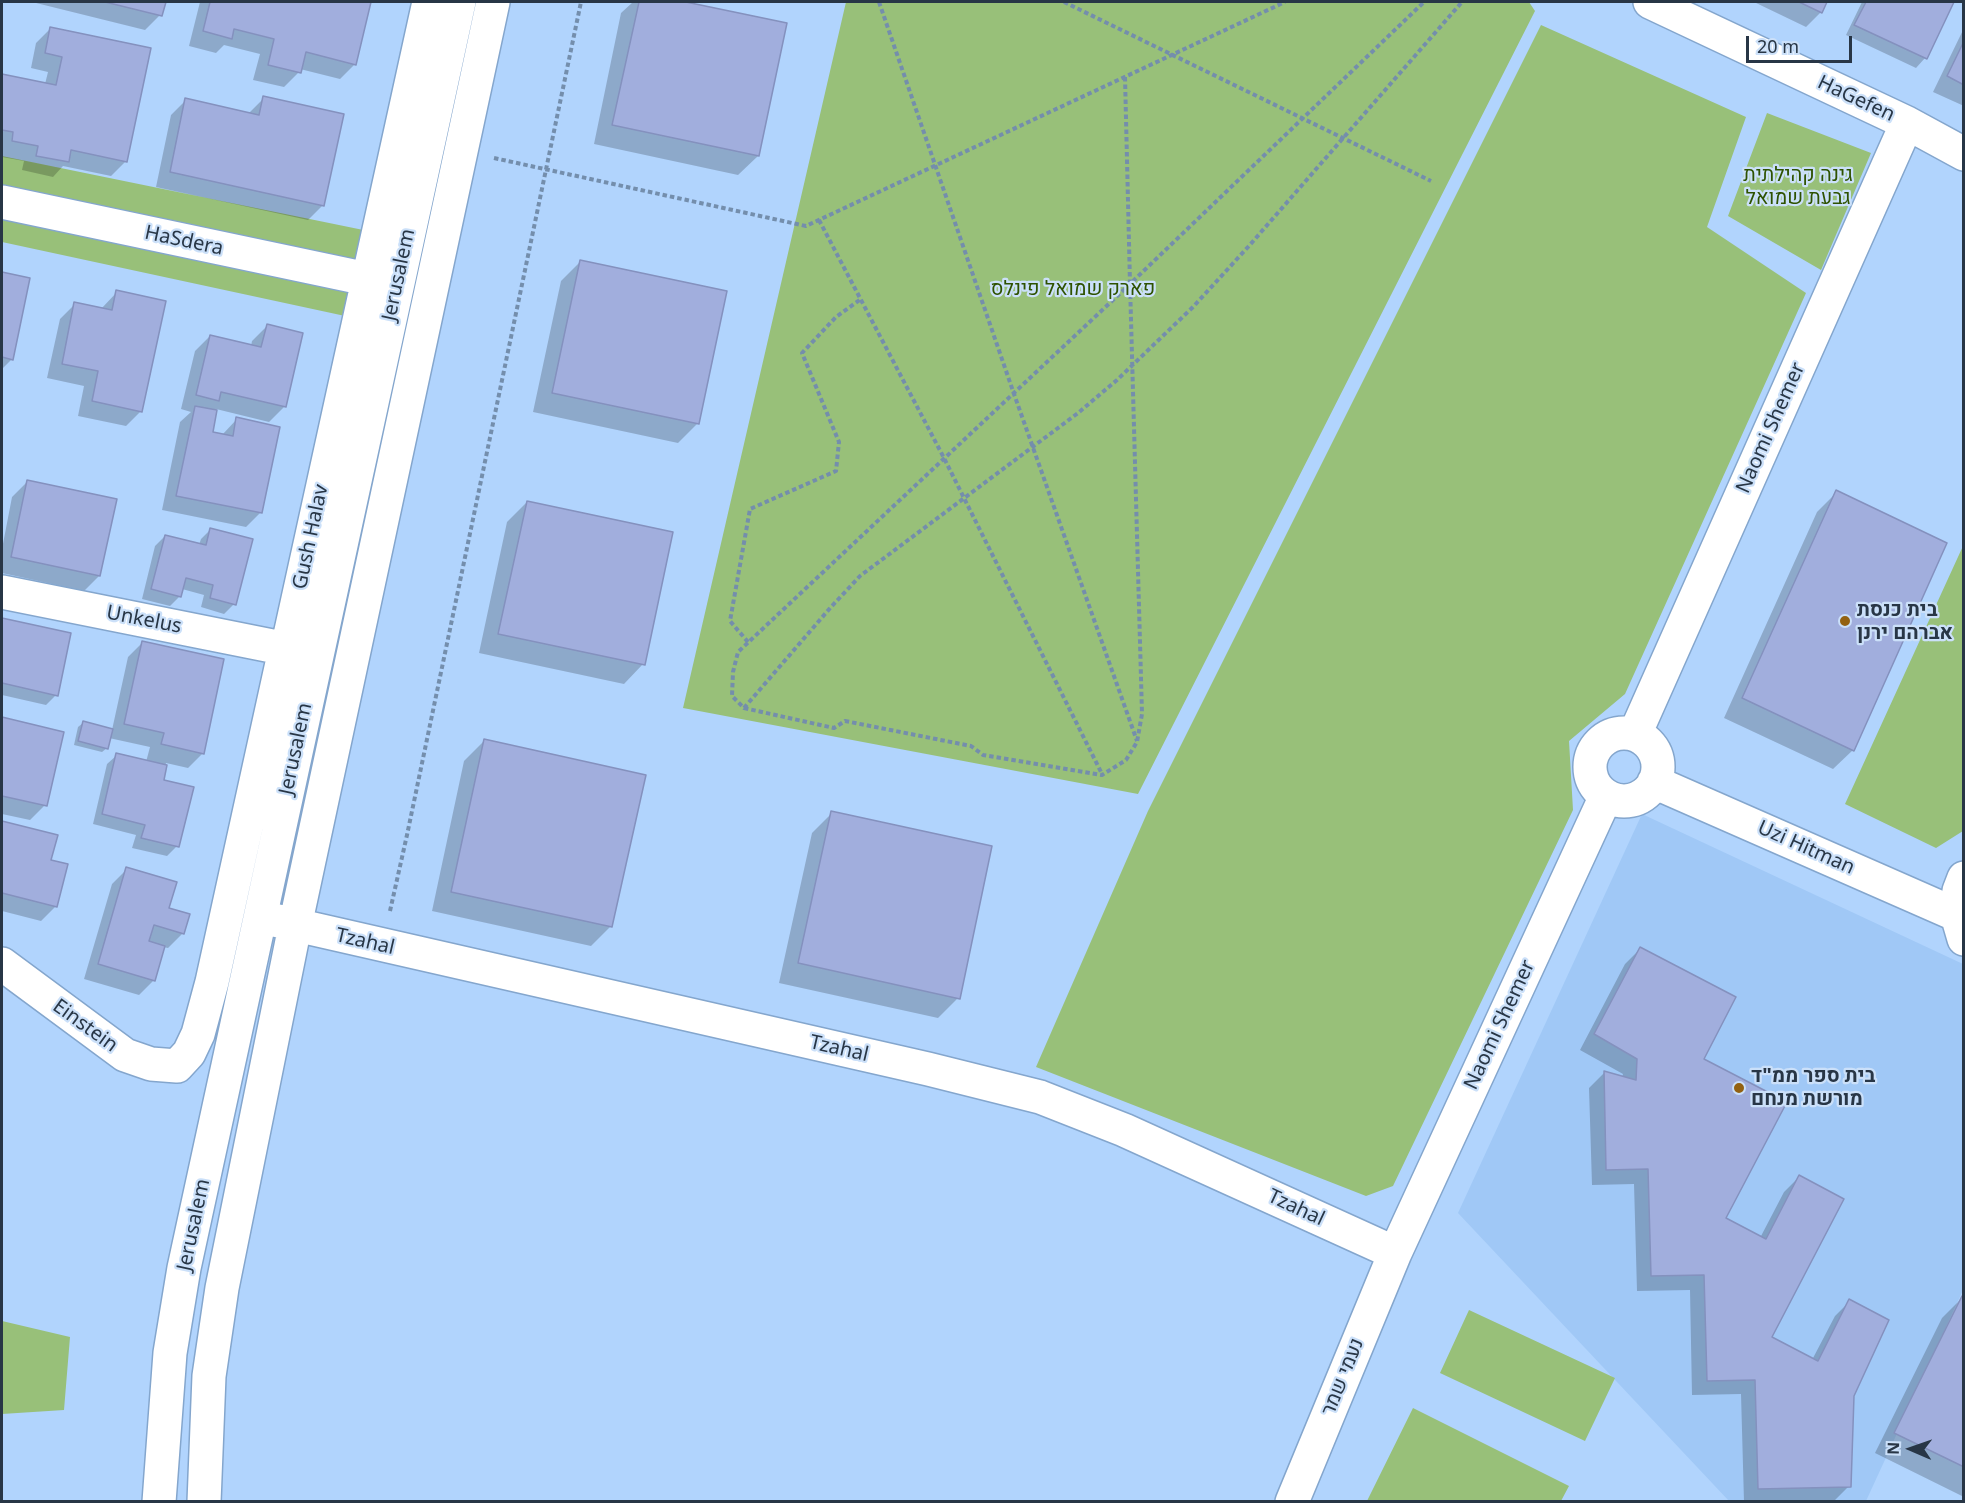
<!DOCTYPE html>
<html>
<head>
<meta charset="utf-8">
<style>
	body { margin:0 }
	#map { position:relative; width:1965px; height:1503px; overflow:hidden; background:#b1d4fd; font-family:"Noto Sans",sans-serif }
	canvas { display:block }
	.frame { position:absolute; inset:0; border:3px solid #283646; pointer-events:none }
	.north { position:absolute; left:1881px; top:1419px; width:60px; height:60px; -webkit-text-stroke:4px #cbe0f9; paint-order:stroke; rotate:272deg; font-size:16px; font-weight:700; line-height:24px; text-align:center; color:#283646 }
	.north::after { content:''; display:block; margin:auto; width:21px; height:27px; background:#283646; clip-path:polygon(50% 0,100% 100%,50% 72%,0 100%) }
	.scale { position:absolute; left:1746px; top:36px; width:106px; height:27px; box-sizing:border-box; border:3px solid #283646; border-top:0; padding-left:8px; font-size:18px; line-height:21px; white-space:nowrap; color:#283646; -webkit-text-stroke:4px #cbe0f9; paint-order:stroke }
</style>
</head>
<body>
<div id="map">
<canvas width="1965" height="1503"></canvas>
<div class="frame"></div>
<div class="north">N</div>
<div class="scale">20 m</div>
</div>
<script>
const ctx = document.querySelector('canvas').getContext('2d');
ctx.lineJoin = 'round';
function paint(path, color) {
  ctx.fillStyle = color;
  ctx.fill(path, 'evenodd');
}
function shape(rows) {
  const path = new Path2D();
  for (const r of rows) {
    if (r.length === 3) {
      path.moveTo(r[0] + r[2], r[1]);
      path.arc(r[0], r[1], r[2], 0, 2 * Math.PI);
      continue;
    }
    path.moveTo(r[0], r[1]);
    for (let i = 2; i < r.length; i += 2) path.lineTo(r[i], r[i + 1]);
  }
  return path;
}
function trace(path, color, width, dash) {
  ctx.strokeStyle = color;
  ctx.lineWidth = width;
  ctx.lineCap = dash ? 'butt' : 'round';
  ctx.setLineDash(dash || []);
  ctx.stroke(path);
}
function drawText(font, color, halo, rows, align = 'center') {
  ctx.font = font + ' "Noto Sans",Heebo,sans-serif';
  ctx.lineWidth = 4.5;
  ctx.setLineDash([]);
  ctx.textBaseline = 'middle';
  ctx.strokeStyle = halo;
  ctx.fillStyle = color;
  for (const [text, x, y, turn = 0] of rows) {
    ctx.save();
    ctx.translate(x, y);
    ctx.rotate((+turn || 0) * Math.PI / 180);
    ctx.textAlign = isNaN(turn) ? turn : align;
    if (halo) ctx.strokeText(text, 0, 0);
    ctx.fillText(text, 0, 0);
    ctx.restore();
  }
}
paint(shape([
	[1642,814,1963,964,1963,1290,1866,1501,1729,1501,1458,1213]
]), '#a0c8f6');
paint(shape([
	[846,2,1529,2,1535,11,1138,794,683,708],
	[1541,25,1746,117,1707,227,1806,293,1625,694,1569,741,1573,810,1393,1186,1366,1196,1036,1067,1148,811],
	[1767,113,1871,153,1821,270,1728,216],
	[2,156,378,233,359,319,2,242],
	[1963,546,1963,831,1936,848,1845,804],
	[1469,1310,1615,1378,1585,1441,1440,1373],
	[2,1321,70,1337,64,1410,2,1414],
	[1413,1408,1569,1486,1561,1501,1367,1501]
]), '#98c079');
paint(shape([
	[32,2,164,2,160,15,145,30],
	[200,2,370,2,355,64,340,79,300,69,299,72,284,87,253,80,260,54,224,45,216,53,189,46],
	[633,2,679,2,786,25,758,156,738,175,594,144,621,13],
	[1754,2,1826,2,1821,12,1806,27],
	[1862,2,1953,2,1925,58,1916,68,1846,35],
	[51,28,126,161,111,176,63,166,53,177,22,170,24,161,2,157,2,75,45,84,48,72,31,68,36,43],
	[1964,28,1964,106,1933,92],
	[264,98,323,205,308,220,156,187,171,115,186,100,249,113],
	[581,261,698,423,678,443,533,412,561,281],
	[2,273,29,279,12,359,2,369],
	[117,292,141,411,126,426,78,416,84,386,47,378,60,319,75,304,101,309],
	[267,326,302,335,284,407,269,422,216,409,211,433,222,435,237,419,261,512,246,527,162,510,180,422,191,412,181,409,195,351,210,336,251,346,252,341],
	[27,482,99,576,84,591,2,573,2,549,12,497],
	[1837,492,1853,750,1833,769,1724,718,1817,512],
	[527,502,643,664,624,684,479,653,507,522],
	[211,529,234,604,224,614,201,607,204,595,182,589,180,596,170,606,142,599,155,546,165,536,199,545,201,539],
	[2,620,69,634,56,695,46,705,2,695],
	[143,642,203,753,188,768,166,763,162,781,177,846,167,856,132,848,136,835,93,824,107,764,117,755,146,762,150,747,109,738,107,748,102,752,74,745,78,727,83,723,112,730,128,657],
	[2,719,62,733,45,805,30,820,2,814],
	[484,741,611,926,591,946,432,911,464,761],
	[832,813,958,998,938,1018,779,983,812,833],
	[2,823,56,836,49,861,56,906,41,921,2,911],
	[127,869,168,909,183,933,168,948,163,947,154,980,139,995,84,979,112,884],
	[1640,949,1702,1059,1724,1219,1760,1238,1784,1192,1799,1177,1770,1337,1812,1360,1835,1316,1850,1301,1853,1396,1849,1486,1834,1501,1744,1502,1741,1394,1692,1395,1690,1290,1637,1291,1634,1184,1592,1185,1589,1088,1604,1073,1622,1078,1623,1074,1580,1050,1625,964],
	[1962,1298,1964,1299,1964,1497,1875,1453,1942,1318]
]), '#0003');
const building = shape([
	[105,2,166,2,162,16,105,2],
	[210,2,371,2,356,65,306,52,301,73,268,65,274,39,234,29,232,39,203,31,210,2],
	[639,2,686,2,787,23,759,156,612,125,639,2],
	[1799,2,1827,2,1822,13,1799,2],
	[1866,2,1954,2,1927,59,1854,25,1866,2],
	[50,27,151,48,127,162,71,150,69,162,36,156,38,146,12,141,13,132,2,130,2,74,56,85,62,57,45,53,50,27],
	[1964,41,1964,85,1947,76,1964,41],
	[263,96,344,114,324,206,170,172,185,98,259,115,263,96],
	[580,260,727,291,699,424,552,393,580,260],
	[2,272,30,278,13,360,2,357,2,272],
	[116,290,166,301,142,412,92,401,98,371,62,364,74,302,112,310,116,290],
	[267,324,303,333,286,407,221,392,219,401,196,395,210,335,261,347,267,324],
	[195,406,217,410,213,432,233,436,236,417,280,427,262,513,176,496,195,406],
	[27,480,117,499,100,576,11,557,27,480],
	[1836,490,1947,543,1854,751,1742,698,1836,490],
	[527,501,673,532,645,665,498,634,527,501],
	[210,528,253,539,236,605,210,598,213,585,186,578,181,597,151,589,165,535,206,545,210,528],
	[2,618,71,633,58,696,2,683,2,618],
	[142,641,224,659,204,754,161,744,164,733,124,724,142,641],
	[2,717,64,732,47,806,2,796,2,717],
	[83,721,113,729,108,749,78,741,83,721],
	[484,739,646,775,612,927,451,892,484,739],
	[116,753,167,765,164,780,194,787,179,847,141,838,145,825,102,814,116,753],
	[831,811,992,846,960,999,798,963,831,811],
	[2,821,58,835,51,860,68,864,57,907,2,893,2,821],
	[126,867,177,882,169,908,190,914,184,934,154,925,149,941,165,946,155,981,98,964,126,867],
	[1640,947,1736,997,1704,1059,1787,1102,1726,1218,1766,1239,1799,1175,1844,1199,1772,1337,1818,1361,1849,1299,1889,1320,1854,1396,1851,1487,1758,1489,1755,1380,1707,1381,1704,1275,1651,1276,1648,1169,1606,1170,1604,1071,1636,1080,1637,1059,1594,1034,1640,947],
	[1962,1296,1964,1297,1964,1467,1894,1433,1962,1296]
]);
paint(building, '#a1aedd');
trace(building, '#8491be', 1.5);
const street = shape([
	[1650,2,1907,123,1964,154],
	[2,202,367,279],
	[2,592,287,649],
	[1624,767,34],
	[1635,734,1907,123],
	[1654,782,1957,915],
	[1964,878,1959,891,1957,915,1964,939],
	[274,920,928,1069,1040,1097,1124,1130,1395,1253],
	[2,964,125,1055,151,1064,177,1066,189,1053,198,1034,212,982,282,663,287,649,429,2],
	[159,1502,170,1353,184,1268,459,2],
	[204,1502,209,1376,222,1288,295,926,493,2],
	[1292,1502,1395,1253,1606,796]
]);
trace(street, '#84a6cd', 36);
trace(shape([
	[879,2,1014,394,1137,741],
	[1064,2,1431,181],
	[1125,77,1130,284,1142,714,1137,742,1126,760,1102,775,983,755,971,746,845,721,834,728,744,708,732,696,733,672,738,652,1130,284,1424,2],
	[494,158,806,226,1285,2],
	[819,220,944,458,1102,774],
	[748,642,730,621,750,509,836,471,839,442,802,353,836,317,861,299],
	[744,708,831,607,860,576,1078,413,1117,380,1193,307,1248,247,1462,2],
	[390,911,407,835,581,2]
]), '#748eac', 4, [4.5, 3]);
trace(street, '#fff', 33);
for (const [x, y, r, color] of [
	[1845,621,6,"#936111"],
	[1739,1088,6,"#936111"]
]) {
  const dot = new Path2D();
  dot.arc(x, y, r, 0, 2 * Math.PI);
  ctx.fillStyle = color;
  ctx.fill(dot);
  trace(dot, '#cbe0f9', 2);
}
drawText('20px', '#283646', '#cbe0f9', [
	["HaGefen",1856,99,25],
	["HaSdera",184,241,12],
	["Jerusalem",399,275,-78],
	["Naomi Shemer",1771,428,-66],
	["Gush Halav",311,537,-78],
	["Unkelus",144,620,11],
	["Jerusalem",296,749,-78],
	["Uzi Hitman",1806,848,24],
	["Tzahal",365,942,13],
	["Naomi Shemer",1500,1025,-65],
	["Einstein",85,1026,36],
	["Tzahal",839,1049,13],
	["Tzahal",1296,1208,25],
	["Jerusalem",194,1225,-78],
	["נעמי שמר",1343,1377,-68]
]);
drawText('20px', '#2e5200', '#cbe0f9', [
	["גינה קהילתית",1798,175],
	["גבעת שמואל",1798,198],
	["פארק שמואל פינלס",1073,289]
]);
drawText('bold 20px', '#283646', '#cbe0f9', [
	["בית כנסת",1857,610],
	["אברהם ירנן",1857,633],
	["בית ספר ממ\"ד",1751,1076],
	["מורשת מנחם",1751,1099]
], 'left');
</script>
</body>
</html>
